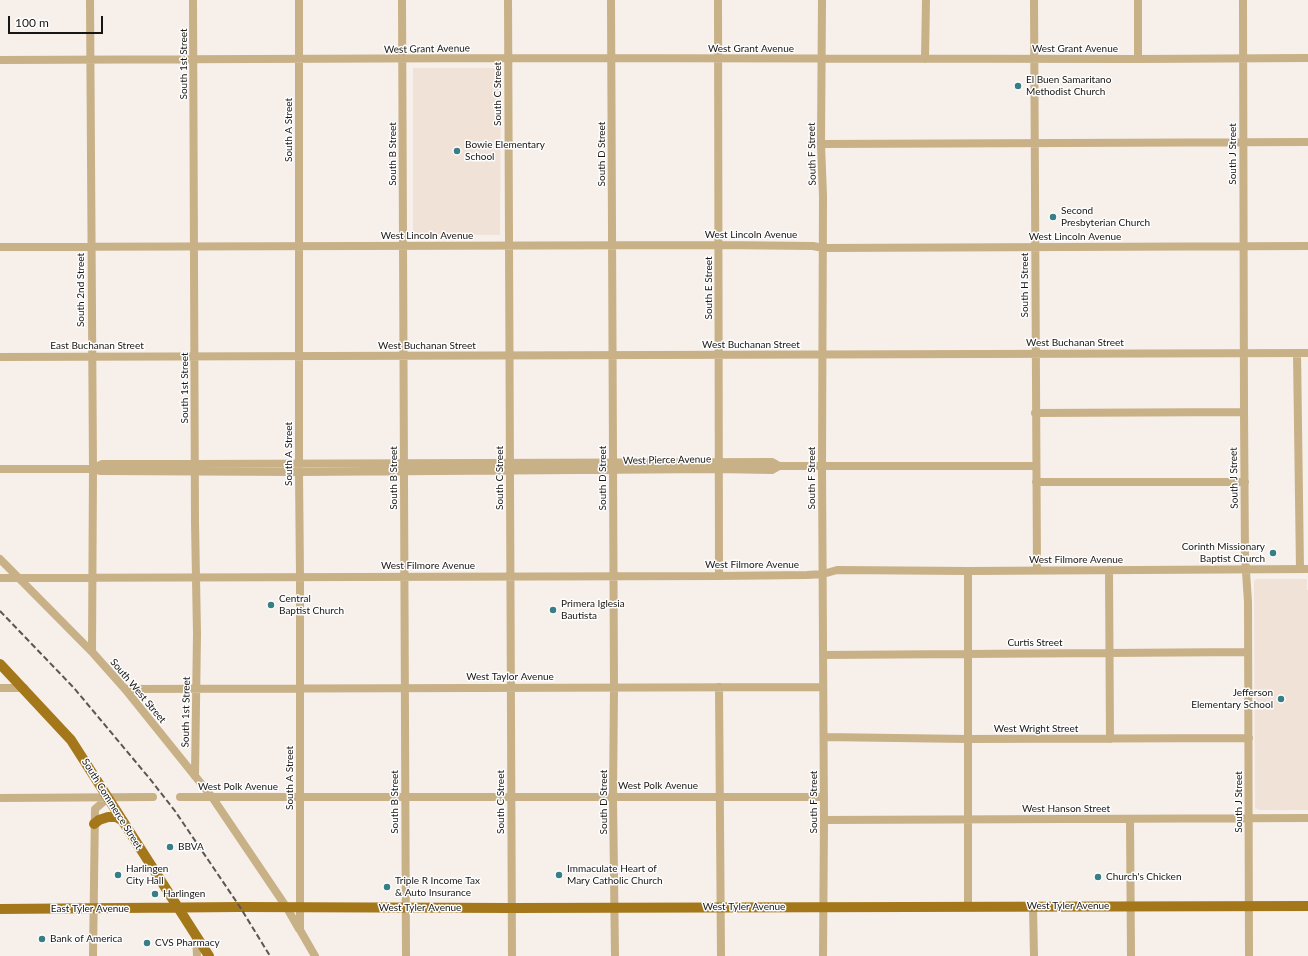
<!DOCTYPE html>
<html>
<head>
<meta charset="utf-8">
<style>
	body { margin:0 }
	#map { position:relative; width:1308px; height:956px; overflow:hidden; background:#f7efe9; font-family:Lato,sans-serif }
	canvas { display:block }
	.scale { position:absolute; left:8px; top:16px; width:95px; height:18px; box-sizing:border-box; border:2px solid #181614; border-top:0; padding-left:5px; font-size:12px; line-height:14px; white-space:nowrap; color:#181614; -webkit-text-stroke:3px #fefefe; paint-order:stroke }
</style>
</head>
<body>
<div id="map">
<canvas width="1308" height="956"></canvas>
<div class="scale">100 m</div>
</div>
<script>
const ctx = document.querySelector('canvas').getContext('2d');
ctx.lineJoin = 'round';
function paint(path, color) {
  ctx.fillStyle = color;
  ctx.fill(path, 'evenodd');
}
function shape(rows) {
  const path = new Path2D();
  for (const r of rows) {
    path.moveTo(r[0], r[1]);
    for (let i = 2; i < r.length; i += 2) path.lineTo(r[i], r[i + 1]);
  }
  return path;
}
function trace(path, color, width, dash) {
  ctx.strokeStyle = color;
  ctx.lineWidth = width;
  ctx.lineCap = dash ? 'butt' : 'round';
  ctx.setLineDash(dash || []);
  ctx.stroke(path);
}
function drawText(font, color, halo, rows, align = 'center') {
  ctx.font = font + ' Lato,sans-serif';
  ctx.lineWidth = 3;
  ctx.setLineDash([]);
  ctx.textBaseline = 'middle';
  ctx.strokeStyle = halo;
  ctx.fillStyle = color;
  for (const [text, x, y, turn = 0] of rows) {
    ctx.save();
    ctx.translate(x, y);
    ctx.rotate((+turn || 0) * Math.PI / 180);
    ctx.textAlign = isNaN(turn) ? turn : align;
    if (halo) ctx.strokeText(text, 0, 0);
    ctx.fillText(text, 0, 0);
    ctx.restore();
  }
}
paint(shape([
	[413,68,501,68,500,235,413,234],
	[1256,579,1307,579,1307,590,1308,590,1308,810,1259,810,1255,808,1254,581]
]), '#f1e2d7');
trace(shape([
	[90,0,93,469,92,651],
	[193,0,195,522,197,634,195,776],
	[299,0,299,472,300,576,300,930,315,956],
	[402,0,406,956],
	[508,0,512,956],
	[611,0,614,688,613,797,615,956],
	[718,0,719,576],
	[822,0,821,144,823,196,822,466,824,820,823,956],
	[1034,0,1037,570],
	[1138,0,1138,59],
	[1243,0,1244,412,1245,557,1248,602,1249,956],
	[925,59,926,0],
	[0,60,508,58,1138,59,1308,58],
	[821,144,1308,142],
	[0,247,719,245,813,246,823,248,1308,246],
	[1297,353,1300,569],
	[0,357,1308,353],
	[1035,413,1244,412],
	[0,469,93,469,101,471,299,472,718,469,772,470,779,466],
	[93,469,102,464,195,464,772,462,779,466,1035,466],
	[1036,482,1245,482],
	[0,559,93,653,125,689,195,776,212,797,287,908,299,929],
	[1109,570,1110,739],
	[968,571,968,907],
	[0,578,719,576,807,575,823,574,837,570,968,571,1308,569],
	[823,655,1248,652],
	[719,687,721,956],
	[0,688,24,688],
	[125,689,823,687],
	[824,737,968,739,1249,738],
	[180,797,824,797],
	[0,798,153,797],
	[1130,819,1131,956],
	[824,820,1308,818],
	[1033,906,1034,956],
	[196,935,197,956],
	[93,956,95,809,108,798]
]), '#c8b087', 8);
trace(shape([
	[0,664,71,740,209,956],
	[94,824,99,820,108,817,116,817,123,821],
	[0,909,240,907,512,908,1308,906]
]), '#a4781a', 10);
trace(shape([
	[0,611,74,688,150,779,175,811,240,907,270,956]
]), '#5a5653', 2, [6, 3]);
for (const [x, y, r, color] of [
	[1018,86,4,"#377e87"],
	[457,151,4,"#377e87"],
	[1053,217,4,"#377e87"],
	[1273,553,4,"#377e87"],
	[271,605,4,"#377e87"],
	[553,610,4,"#377e87"],
	[1281,699,4,"#377e87"],
	[170,847,4,"#377e87"],
	[118,875,4,"#377e87"],
	[559,875,4,"#377e87"],
	[1098,877,4,"#377e87"],
	[387,887,4,"#377e87"],
	[155,894,4,"#377e87"],
	[42,939,4,"#377e87"],
	[147,943,4,"#377e87"]
]) {
  const dot = new Path2D();
  dot.arc(x, y, r, 0, 2 * Math.PI);
  ctx.fillStyle = color;
  ctx.fill(dot);
  trace(dot, '#fefefe', 1.5);
}
drawText('10px', '#181614', '#fefefe', [
	["West Grant Avenue",427,49,-1],
	["West Grant Avenue",751,49],
	["West Grant Avenue",1075,49],
	["South 1st Street",184,64,-90],
	["South C Street",498,94,-90],
	["South A Street",289,130,-90],
	["South B Street",393,154,-90],
	["South D Street",602,154,-90],
	["South F Street",812,154,-91],
	["South J Street",1233,154,-90],
	["West Lincoln Avenue",751,235],
	["West Lincoln Avenue",427,236],
	["West Lincoln Avenue",1075,237],
	["South H Street",1025,285,-90],
	["South E Street",709,288,-90],
	["South 2nd Street",81,290,-90],
	["West Buchanan Street",1075,343],
	["West Buchanan Street",751,345],
	["East Buchanan Street",97,346],
	["West Buchanan Street",427,346],
	["South 1st Street",185,388,-90],
	["South A Street",289,454,-90],
	["West Pierce Avenue",667,460,-1],
	["South B Street",394,478,-90],
	["South C Street",500,478,-90],
	["South D Street",603,478,-90],
	["South F Street",812,478,-90],
	["South J Street",1234,478,-91],
	["West Filmore Avenue",1076,560],
	["West Filmore Avenue",752,565],
	["West Filmore Avenue",428,566],
	["Curtis Street",1035,643],
	["West Taylor Avenue",510,677],
	["South West Street",138,691,50],
	["South 1st Street",186,712,-89],
	["West Wright Street",1036,729],
	["South A Street",290,778,-90],
	["West Polk Avenue",658,786],
	["West Polk Avenue",238,787],
	["South B Street",395,802,-90],
	["South C Street",501,802,-90],
	["South D Street",604,802,-90],
	["South F Street",814,802,-90],
	["South J Street",1239,802,-90],
	["South Commerce Street",112,804,58],
	["West Hanson Street",1066,809],
	["West Tyler Avenue",1068,906],
	["West Tyler Avenue",744,907],
	["West Tyler Avenue",420,908],
	["East Tyler Avenue",90,909]
]);
drawText('10px', '#181614', '#fefefe', [
	["El Buen Samaritano",1026,80],
	["Methodist Church",1026,92],
	["Bowie Elementary",465,145],
	["School",465,157],
	["Second",1061,211],
	["Presbyterian Church",1061,223],
	["Corinth Missionary",1265,547,"right"],
	["Baptist Church",1265,559,"right"],
	["Central",279,599],
	["Baptist Church",279,611],
	["Primera Iglesia",561,604],
	["Bautista",561,616],
	["Jefferson",1273,693,"right"],
	["Elementary School",1273,705,"right"],
	["BBVA",178,847],
	["Harlingen",126,869],
	["City Hall",126,881],
	["Immaculate Heart of",567,869],
	["Mary Catholic Church",567,881],
	["Church's Chicken",1106,877],
	["Triple R Income Tax",395,881],
	["& Auto Insurance",395,893],
	["Harlingen",163,894],
	["Bank of America",50,939],
	["CVS Pharmacy",155,943]
], 'left');
</script>
</body>
</html>
